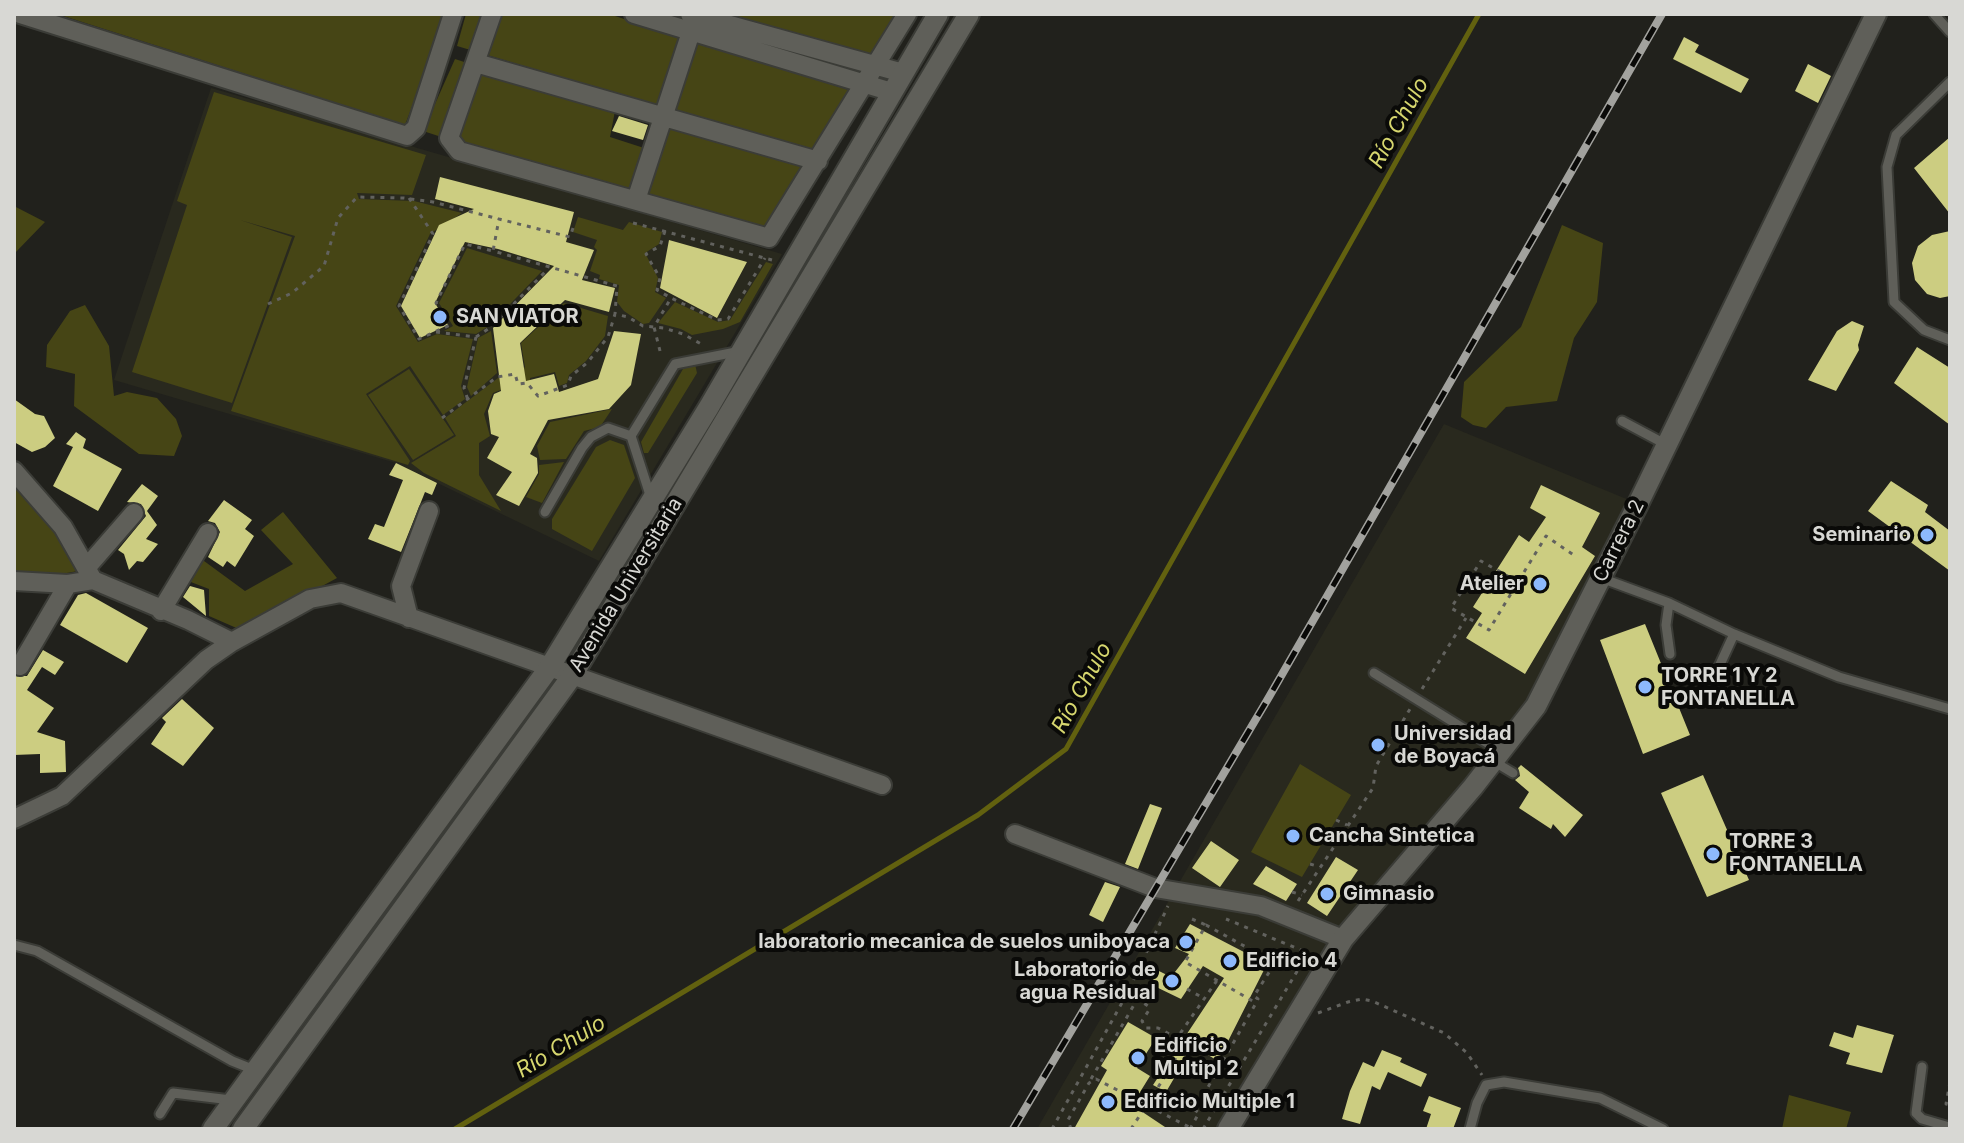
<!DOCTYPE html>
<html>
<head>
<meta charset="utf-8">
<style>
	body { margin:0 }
	#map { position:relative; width:1964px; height:1143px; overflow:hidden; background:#21211c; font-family:Inter,sans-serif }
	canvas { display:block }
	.frame { position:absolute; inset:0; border:16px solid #d8d8d4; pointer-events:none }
</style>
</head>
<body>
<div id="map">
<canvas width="1964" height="1143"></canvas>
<div class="frame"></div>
</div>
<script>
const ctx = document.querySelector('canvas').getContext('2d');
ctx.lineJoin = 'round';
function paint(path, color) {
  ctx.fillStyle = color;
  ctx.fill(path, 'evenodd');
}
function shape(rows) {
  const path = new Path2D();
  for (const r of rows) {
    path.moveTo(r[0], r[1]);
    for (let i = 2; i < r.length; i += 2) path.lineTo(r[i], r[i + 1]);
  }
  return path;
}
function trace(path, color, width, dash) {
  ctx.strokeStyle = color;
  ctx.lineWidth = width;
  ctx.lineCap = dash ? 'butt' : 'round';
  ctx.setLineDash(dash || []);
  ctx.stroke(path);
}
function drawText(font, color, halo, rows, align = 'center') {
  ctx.font = font + ' Inter,sans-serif';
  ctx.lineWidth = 8;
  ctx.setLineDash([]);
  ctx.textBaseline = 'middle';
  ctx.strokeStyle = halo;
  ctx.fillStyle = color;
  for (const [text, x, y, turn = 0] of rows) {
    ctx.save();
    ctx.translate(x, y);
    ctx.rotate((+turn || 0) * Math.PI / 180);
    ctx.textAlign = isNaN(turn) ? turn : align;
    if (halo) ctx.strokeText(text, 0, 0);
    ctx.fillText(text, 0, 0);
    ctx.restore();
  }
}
paint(shape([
	[211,88,782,254,599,561,396,463,114,380],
	[1444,424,1629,500,1531,703,1339,940,1225,1129,1037,1129]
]), '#29291e');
paint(shape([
	[57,14,448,14,405,125],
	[466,14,609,14,682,38,660,107,457,46],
	[704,14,900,14,861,80,730,39],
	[694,40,855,92,816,153,671,110],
	[455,59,615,111,610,137,644,148,629,198,423,131],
	[214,92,426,155,412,195,357,193,359,199,414,201,462,213,430,234,396,306,418,342,437,334,473,339,461,386,465,399,443,415,410,366,366,394,410,461,408,465,231,411,295,236,240,220,292,237,232,403,132,372,187,205,177,201],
	[670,123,808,165,766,230,644,196],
	[14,206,45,222,14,254],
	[578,217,623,230,629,222,662,232,659,244,645,253,658,278,655,292,666,298,649,323,643,324,624,311,617,302,619,285,599,279,600,275,590,271,597,250,594,247,597,240,573,232],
	[1562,225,1603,243,1597,302,1574,338,1557,401,1506,407,1486,428,1473,425,1461,417,1464,382,1521,327],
	[467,248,542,271,489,326,476,334,444,331,453,326,439,303],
	[766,262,773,264,740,322,723,329,692,335,681,329,658,323,675,302,718,322,730,320],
	[564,303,608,316,605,336,586,361,569,375,567,383,559,386,555,372,530,378,530,384,522,381,522,370,525,367,521,343],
	[85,305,109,346,114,396,127,392,157,398,176,419,182,436,174,456,139,454,74,406,75,374,46,367,47,345,70,311],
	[491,331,497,373,471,396,467,387,478,338],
	[695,364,697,373,648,453,644,453,641,442,683,369],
	[409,369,454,435,413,460,368,395],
	[509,376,511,386,493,393,484,414,490,436,479,443,479,475,501,511,424,473,411,463,456,436,445,418,498,378],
	[612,409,600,427,584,431,566,459,540,460,537,446,550,422],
	[610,440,624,445,635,478,592,551,552,529,552,519,596,447],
	[564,462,542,503,526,497,539,474,539,465],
	[14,482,56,528,78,571,56,575,14,572],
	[283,512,337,578,241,630,209,616,209,589,183,579,200,558,245,591,293,564,261,530],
	[1300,764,1351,795,1302,877,1251,852],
	[1789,1095,1851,1112,1846,1129,1782,1129]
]), '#464515');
trace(shape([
	[455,1129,978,815,1066,749,1479,14]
]), '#62610f', 5);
paint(shape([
	[1684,37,1699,45,1695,52,1749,79,1741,93,1673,59],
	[1808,64,1831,76,1818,103,1795,91],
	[619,116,648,125,643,140,612,131],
	[1950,137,1950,214,1914,168],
	[440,177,574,212,566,242,594,250,582,280,615,288,609,312,565,300,520,343,526,381,554,374,559,392,598,379,614,331,641,334,631,385,609,409,548,420,530,454,537,458,538,473,519,506,496,495,512,472,487,458,499,437,491,434,488,411,494,394,501,391,493,328,554,266,498,249,465,242,435,303,448,325,420,338,401,306,439,225,474,209,435,199],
	[1950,231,1950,296,1940,298,1927,294,1915,280,1912,263,1918,246,1932,235],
	[669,240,747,262,717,318,660,288],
	[1852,321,1864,326,1858,345,1859,350,1836,391,1808,380,1837,331],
	[1917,347,1950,368,1950,425,1894,383],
	[14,399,35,414,44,416,55,438,45,447,32,452,14,442],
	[76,432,86,439,83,448,122,469,98,511,53,486,73,447,66,444],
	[396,463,437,483,432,495,425,492,401,552,368,539,375,524,384,527,403,480,389,475],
	[1891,481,1928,505,1925,512,1950,531,1950,571,1868,511],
	[142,484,158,496,147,511,157,525,146,539,158,544,143,562,137,561,129,570,124,554,118,550,146,516,141,504,127,502],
	[1541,485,1600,513,1582,547,1595,556,1525,674,1466,638,1482,613,1473,607,1519,535,1529,542,1546,517,1530,508],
	[224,500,252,520,245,529,254,536,235,567,227,561,223,567,208,557,220,532,215,523,208,521],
	[190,586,204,590,206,616,183,597],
	[86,593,148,628,127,663,60,625,78,595],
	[1645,624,1690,735,1643,754,1600,640],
	[43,650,64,662,55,675,42,667,27,690,54,708,37,732,65,741,66,772,40,773,40,754,14,755,14,676,27,676],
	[182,699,214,728,183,766,151,744,166,722,162,718],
	[1521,765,1583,815,1565,837,1553,824,1551,829,1519,808,1529,792,1515,780,1520,776,1518,768],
	[1703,775,1749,880,1707,897,1661,793],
	[1150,804,1162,808,1138,869,1125,864],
	[1211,841,1239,860,1220,887,1192,868],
	[1336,857,1358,870,1327,916,1307,903],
	[1266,866,1297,884,1286,901,1253,884],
	[1105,882,1120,887,1103,922,1089,915],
	[1190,924,1267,964,1218,1061,1193,1046,1166,1092,1153,1085,1224,978,1203,966,1181,999,1150,984,1159,971,1171,977,1189,954,1175,948],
	[1128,1022,1156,1038,1137,1068,1150,1076,1132,1105,1168,1129,1074,1129,1107,1070,1101,1066],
	[1857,1025,1894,1035,1882,1073,1846,1064,1850,1053,1829,1046,1834,1032,1853,1038],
	[1382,1050,1402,1058,1400,1062,1427,1074,1421,1087,1388,1072,1380,1090,1372,1086,1360,1124,1342,1119,1350,1091,1363,1062,1374,1067],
	[1429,1096,1461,1108,1453,1129,1426,1129,1431,1114,1423,1111]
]), '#cccd81');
const service = shape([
	[1934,14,1950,32],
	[1950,82,1896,135,1887,167,1894,302,1924,330,1950,340],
	[1622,421,1667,445],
	[651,498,631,436,675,364,741,351],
	[545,512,582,448,591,437,608,428,631,436],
	[1601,578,1669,603,1734,634,1839,677,1950,709],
	[1669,603,1666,625,1670,654],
	[1717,671,1734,634],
	[1374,673,1500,751],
	[1493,761,1513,773],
	[14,945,37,951,232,1061,257,1071],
	[1922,1067,1916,1113,1922,1119,1946,1126,1948,1129],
	[160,1114,173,1093,231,1100],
	[1470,1129,1477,1103,1486,1085,1504,1082,1600,1098,1663,1129]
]);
const minor = shape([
	[20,14,407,136,416,128,453,14],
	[492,14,449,138,459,151,769,238,907,14],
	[634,14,892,92],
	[690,14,903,73],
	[476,63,818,161],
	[636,200,691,32],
	[14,471,63,527,93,580],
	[87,567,134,513],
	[14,581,68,584,93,580,188,620,232,642],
	[161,611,208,533],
	[409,618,401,586,429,511],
	[20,666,68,584],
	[14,819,62,796,206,660,232,642,310,599,341,593,882,785],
	[1015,834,1155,888,1261,906,1343,939]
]);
const tertiary = shape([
	[1228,1129,1343,939,1473,787,1536,706,1638,504,1876,14]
]);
const secondary = shape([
	[213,1129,549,668,709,407,938,14],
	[243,1129,572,676,969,14]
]);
trace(service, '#3b3c37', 13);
trace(minor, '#3b3c37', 22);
trace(tertiary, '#3b3c37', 24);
trace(secondary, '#3b3c37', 24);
trace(shape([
	[409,198,433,234,399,306,419,339,450,325,436,303,465,244,493,251],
	[633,223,772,260],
	[573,228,570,237,499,219,493,251,617,286,615,314],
	[665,231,660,246,646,254,660,278,657,290,671,298],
	[268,304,292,293,324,266,338,218,357,197,404,198,433,202,499,219],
	[436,332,476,337,464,388,468,400],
	[476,337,491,327,548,269],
	[660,351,654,327,671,298,717,320,728,319,765,258],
	[442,418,497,377,515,374,518,384,527,383,538,396,568,385,571,376,587,363,608,337,615,314,628,317,643,326,664,328,683,334,703,345],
	[1518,582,1481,561,1451,608,1489,630,1518,582,1546,536,1575,556],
	[1422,689,1466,618],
	[1336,820,1347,825],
	[1310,864,1320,867],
	[1292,892,1302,895],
	[1298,901,1373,788,1376,766,1410,709],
	[1192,919,1206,925],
	[1187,989,1205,999],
	[1128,992,1148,1006,1149,1010,1142,1021,1146,1028,1158,1028,1177,1038],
	[1318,1013,1348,1002,1362,999,1372,1001,1444,1033,1467,1053,1482,1075],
	[1091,1079,1138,998],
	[1950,1082,1946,1104,1950,1105],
	[1052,1129,1128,992,1168,906],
	[1071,1129,1068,1120,1089,1083,1096,1079,1189,1127],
	[1131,1129,1175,1061,1177,1038,1220,976],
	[1190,1129,1199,1113,1195,1110,1256,1003,1258,999,1254,996,1275,963,1206,925,1185,962,1256,1003],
	[1203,1129,1308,953,1226,919]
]), '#62625e', 3, [4, 6]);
trace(service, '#5f5f59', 9);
trace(minor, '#5f5f59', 18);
trace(tertiary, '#5f5f59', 20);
trace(secondary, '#5f5f59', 20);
const rail = shape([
	[1013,1129,1269,697,1662,14]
]);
trace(rail, '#a2a29e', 8);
trace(rail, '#0a0a08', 5, [15]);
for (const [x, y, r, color] of [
	[440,317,8,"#8db9fc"],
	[1927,535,8,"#8db9fc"],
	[1540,584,8,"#8db9fc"],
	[1645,687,8,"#8db9fc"],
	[1378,745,8,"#8db9fc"],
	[1293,836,8,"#8db9fc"],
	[1713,854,8,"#8db9fc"],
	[1327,894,8,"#8db9fc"],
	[1186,942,8,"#8db9fc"],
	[1230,961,8,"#8db9fc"],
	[1172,981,8,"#8db9fc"],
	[1138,1058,8,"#8db9fc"],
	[1108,1102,8,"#8db9fc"]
]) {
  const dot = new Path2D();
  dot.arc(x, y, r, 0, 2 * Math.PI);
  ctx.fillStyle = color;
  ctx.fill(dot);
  trace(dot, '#0a0a08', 3);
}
drawText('bold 20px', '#d8d8d4', '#0a0a08', [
	["SAN VIATOR",456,317],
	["Seminario",1911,535,"right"],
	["Atelier",1524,584,"right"],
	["TORRE 1 Y 2",1661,676],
	["FONTANELLA",1661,699],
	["Universidad",1394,734],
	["de Boyacá",1394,757],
	["Cancha Sintetica",1309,836],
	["TORRE 3",1729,842],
	["FONTANELLA",1729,865],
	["Gimnasio",1343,894],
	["laboratorio mecanica de suelos uniboyaca",1170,942,"right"],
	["Edificio 4",1246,961],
	["Laboratorio de",1156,970,"right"],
	["agua Residual",1156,993,"right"],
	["Edificio",1154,1046],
	["Multipl 2",1154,1069],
	["Edificio Multiple 1",1124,1102]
], 'left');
drawText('20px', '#d8d8d4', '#0a0a08', [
	["Carrera 2",1619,541,-63],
	["Avenida Universitaria",626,585,-59]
]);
drawText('italic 22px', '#d6d66e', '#0a0a08', [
	["Río Chulo",1399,123,-61],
	["Río Chulo",1082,688,-61],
	["Río Chulo",561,1047,-31]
]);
</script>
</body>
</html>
